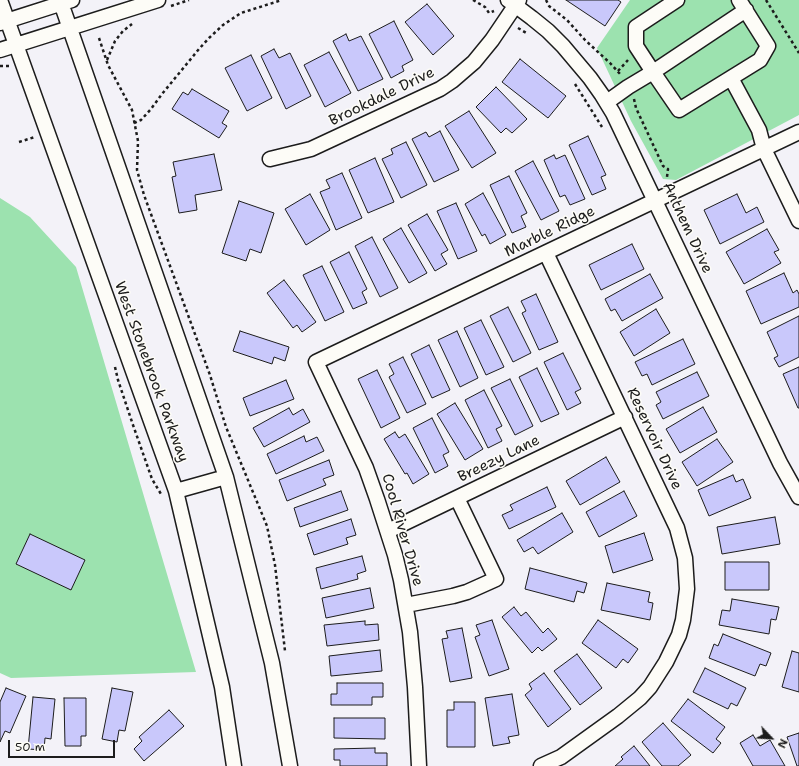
<!DOCTYPE html>
<html>
<head>
<meta charset="utf-8">
<style>
	body { margin:0 }
	#map { position:relative; width:799px; height:766px; overflow:hidden; background:#f3f2f8; font-family:"Shantell Sans",sans-serif }
	canvas { display:block }
	.north { position:absolute; left:751px; top:718px; width:40px; height:40px; -webkit-text-stroke:3px #fdfcf7; paint-order:stroke; rotate:115deg; font-size:11px; font-weight:700; line-height:16px; text-align:center; color:#1c1c1c }
	.north::after { content:''; display:block; margin:auto; width:14px; height:18px; background:#1c1c1c; clip-path:polygon(50% 0,100% 100%,50% 72%,0 100%) }
	.scale { position:absolute; left:8px; top:740px; width:107px; height:18px; box-sizing:border-box; border:2px solid #1c1c1c; border-top:0; padding-left:5px; font-size:12px; line-height:14px; white-space:nowrap; color:#1c1c1c; -webkit-text-stroke:3px #fdfcf7; paint-order:stroke }
</style>
</head>
<body>
<div id="map">
<canvas width="799" height="766"></canvas>
<div class="north">N</div>
<div class="scale">50 m</div>
</div>
<script>
const ctx = document.querySelector('canvas').getContext('2d');
ctx.lineJoin = 'round';
function paint(path, color) {
  ctx.fillStyle = color;
  ctx.fill(path, 'evenodd');
}
function shape(rows) {
  const path = new Path2D();
  for (const r of rows) {
    path.moveTo(r[0], r[1]);
    for (let i = 2; i < r.length; i += 2) path.lineTo(r[i], r[i + 1]);
  }
  return path;
}
function trace(path, color, width, dash) {
  ctx.strokeStyle = color;
  ctx.lineWidth = width;
  ctx.lineCap = dash ? 'butt' : 'round';
  ctx.setLineDash(dash || []);
  ctx.stroke(path);
}
function drawText(font, color, halo, rows, align = 'center') {
  ctx.font = font + ' "Shantell Sans",sans-serif';
  ctx.lineWidth = 3;
  ctx.setLineDash([]);
  ctx.textBaseline = 'middle';
  ctx.strokeStyle = halo;
  ctx.fillStyle = color;
  for (const [text, x, y, turn = 0] of rows) {
    ctx.save();
    ctx.translate(x, y);
    ctx.rotate((+turn || 0) * Math.PI / 180);
    ctx.textAlign = isNaN(turn) ? turn : align;
    if (halo) ctx.strokeText(text, 0, 0);
    ctx.fillText(text, 0, 0);
    ctx.restore();
  }
}
paint(shape([
	[630,0,799,0,799,115,676,180,663,179,631,121,597,48],
	[0,198,30,217,76,267,196,672,11,678,0,673]
]), '#9ce2af');
const building = shape([
	[566,0,618,0,621,2,605,26,566,0],
	[427,4,454,36,433,55,405,22,427,4],
	[394,21,413,60,402,66,404,71,391,78,369,34,394,21],
	[346,34,349,41,361,36,383,79,358,91,333,41,346,34],
	[274,49,279,58,290,53,311,96,286,109,261,56,274,49],
	[329,52,351,93,325,107,304,65,329,52],
	[251,55,272,98,247,111,225,68,251,55],
	[520,59,566,96,548,118,502,82,520,59],
	[496,87,527,119,512,133,506,128,501,133,476,107,496,87],
	[192,89,229,111,222,123,227,126,219,138,172,109,183,92,188,95,192,89],
	[469,111,496,153,472,168,445,126,469,111],
	[440,131,459,170,434,182,412,139,426,132,429,137,440,131],
	[588,136,606,175,601,177,606,189,592,195,569,145,588,136],
	[406,142,427,185,401,198,382,159,393,154,391,149,406,142],
	[214,154,222,190,195,195,197,210,179,213,172,177,176,176,173,162,214,154],
	[554,155,556,159,565,155,585,199,570,205,565,195,560,197,544,160,554,155],
	[375,158,394,202,368,213,349,170,375,158],
	[533,161,559,211,541,220,515,171,533,161],
	[342,173,362,218,336,230,320,192,330,188,326,180,342,173],
	[509,176,527,213,521,216,526,227,512,233,490,185,509,176],
	[483,193,506,235,490,244,485,234,482,236,465,204,483,193],
	[310,194,330,230,306,245,285,209,310,194],
	[737,194,746,213,757,207,764,222,720,244,704,210,737,194],
	[239,201,274,213,261,253,250,249,246,261,222,253,239,201],
	[456,203,477,251,458,259,437,211,456,203],
	[427,214,448,250,441,254,447,264,435,271,408,225,427,214],
	[401,228,427,273,409,283,383,239,401,228],
	[767,229,779,250,774,252,781,263,744,284,726,252,767,229],
	[372,237,398,288,380,297,355,246,372,237],
	[632,244,644,269,601,290,589,265,632,244],
	[349,252,367,289,362,292,367,303,353,309,330,262,349,252],
	[322,266,344,312,325,321,303,275,322,266],
	[784,273,793,293,797,290,799,294,799,307,761,324,746,291,784,273],
	[650,274,663,298,622,321,615,309,611,311,605,299,650,274],
	[284,280,316,322,302,332,297,325,293,328,267,293,284,280],
	[536,294,558,342,539,350,522,313,526,311,521,301,536,294],
	[508,307,531,353,513,362,490,316,508,307],
	[656,309,670,333,634,356,620,332,656,309],
	[799,316,799,357,779,367,774,358,778,356,767,332,799,316],
	[481,320,504,367,486,375,464,328,481,320],
	[240,331,289,347,285,361,274,357,272,364,233,351,240,331],
	[457,331,478,378,460,387,438,340,457,331],
	[683,339,695,364,652,385,647,374,642,376,635,362,683,339],
	[429,345,450,390,432,398,411,354,429,345],
	[563,353,581,389,575,392,581,403,567,410,544,362,563,353],
	[403,357,426,404,407,413,389,377,394,374,389,364,403,357],
	[799,367,799,408,798,408,783,374,799,367],
	[537,368,559,414,541,422,519,377,537,368],
	[377,370,400,418,381,428,358,379,377,370],
	[697,372,709,396,663,419,656,405,661,402,656,392,697,372],
	[510,379,533,426,515,435,491,388,510,379],
	[286,380,294,399,250,416,243,398,286,380],
	[484,390,502,426,496,429,502,441,488,448,465,400,484,390],
	[455,403,483,449,465,460,437,414,455,403],
	[703,407,717,432,680,453,666,429,703,407],
	[289,408,293,415,303,409,310,422,264,447,253,428,289,408],
	[432,418,449,452,443,455,448,466,435,473,413,428,432,418],
	[395,432,399,438,405,434,429,474,413,484,407,473,405,474,384,439,395,432],
	[304,436,306,442,317,437,324,451,276,474,267,454,304,436],
	[717,439,733,462,697,486,682,462,717,439],
	[606,457,620,482,580,505,566,481,606,457],
	[329,460,334,475,323,479,326,485,287,501,279,480,329,460],
	[733,475,736,482,743,479,751,498,709,516,698,490,733,475],
	[547,487,556,507,509,529,502,515,513,510,510,505,547,487],
	[341,491,348,510,300,527,294,508,341,491],
	[624,491,637,516,599,537,586,512,624,491],
	[562,513,573,532,538,554,533,547,524,552,517,540,562,513],
	[775,517,780,544,722,554,717,527,775,517],
	[351,519,356,535,346,538,348,544,314,555,307,534,351,519],
	[644,533,653,560,613,573,605,546,644,533],
	[30,534,85,560,71,590,16,564,30,534],
	[362,556,366,571,357,574,358,579,321,589,316,568,362,556],
	[725,562,769,562,769,590,725,590,725,562],
	[530,568,587,583,584,593,577,591,574,602,525,589,530,568],
	[607,583,650,592,648,602,653,603,650,620,601,610,607,583],
	[370,588,374,608,326,618,322,598,370,588],
	[732,599,779,607,776,620,771,619,769,634,719,625,722,610,730,611,732,599],
	[514,607,521,616,526,612,543,633,548,628,557,639,542,651,538,647,532,653,502,617,514,607],
	[492,620,509,669,489,676,475,637,480,635,476,625,492,620],
	[598,620,638,649,628,663,623,659,616,668,582,643,598,620],
	[365,621,365,625,378,624,379,640,327,646,324,625,365,621],
	[462,628,472,678,450,682,442,639,448,638,446,631,462,628],
	[723,634,771,653,766,666,760,664,755,676,709,658,714,644,718,646,723,634],
	[380,650,382,671,331,676,329,656,380,650],
	[792,651,799,653,799,692,782,687,792,651],
	[577,654,602,688,580,705,554,671,577,654],
	[705,668,746,688,737,706,731,703,728,709,693,692,705,668],
	[544,673,571,709,548,727,525,695,532,689,529,684,544,673],
	[337,683,383,683,383,697,372,697,372,705,331,705,331,694,337,694,337,683],
	[6,688,26,696,10,733,5,731,0,742,0,702,6,688],
	[112,688,133,692,125,731,119,730,117,742,102,739,112,688],
	[512,694,519,735,508,737,510,743,493,746,485,698,512,694],
	[33,697,55,699,51,739,45,738,44,750,28,749,33,697],
	[64,698,86,698,86,736,81,736,81,746,65,746,64,698],
	[688,699,725,727,716,739,721,743,713,753,671,721,688,699],
	[454,702,475,702,475,747,447,747,447,710,454,710,454,702],
	[169,710,184,726,144,761,134,749,142,741,139,737,169,710],
	[334,718,385,718,385,739,334,738,334,718],
	[663,723,691,755,678,766,662,766,642,742,663,723],
	[799,733,799,766,797,766,787,737,799,733],
	[753,735,760,746,770,740,785,766,753,766,740,743,753,735],
	[634,746,650,766,615,766,623,759,621,757,634,746],
	[375,748,375,753,387,753,387,766,340,766,340,760,334,760,334,749,375,748]
]);
paint(building, '#c9c8fb');
trace(building, '#1c1c1c', 1);
const minor = shape([
	[0,0,176,491,222,687,234,766],
	[60,0,226,477,272,663,290,766],
	[508,0,532,18,548,31,563,46,590,78,602,95,613,113,780,463,799,497],
	[739,0,768,46,760,60,679,110,653,72,746,10],
	[0,23,72,0],
	[0,50,158,0],
	[731,78,759,130,764,149,799,221],
	[607,102,628,87,653,72,636,46,636,27,677,0],
	[270,159,311,149,427,95,440,89,452,81,474,62,492,40,519,0],
	[176,491,226,477],
	[388,531,625,417],
	[406,605,453,596,467,592,496,579,457,498],
	[419,766,415,687,410,632,401,580,395,555,377,499,366,468,316,362,799,132],
	[541,766,561,757,618,716,640,698,650,687,666,662,679,635,683,620,685,605,687,589,685,558,677,528,546,253]
]);
trace(minor, '#1c1c1c', 17);
trace(shape([
	[473,0,485,7,489,13,494,11],
	[546,0,549,6,567,20,585,40,610,63,621,75],
	[766,0,799,53],
	[171,6,189,0],
	[518,28,528,34],
	[99,38,108,65,132,110,138,141,137,170,144,195,210,375,226,427,267,526,275,565,285,651],
	[107,60,115,41,123,31,132,24],
	[0,66,10,66],
	[618,71,628,60],
	[575,84,602,127],
	[634,99,636,108,663,166,668,169,667,177],
	[134,123,141,120,151,109,162,94,199,49,209,38,223,25,241,13,282,0],
	[19,142,35,137],
	[115,367,118,380,133,425,152,479,161,494]
]), '#1c1c1c', 2.5, [3, 3]);
trace(minor, '#fdfcf7', 14);
drawText('15px', '#1c1c1c', '#fdfcf7', [
	["Brookdale Drive",382,97,-26],
	["Anthem Drive",687,228,65],
	["Marble Ridge",550,232,-26],
	["West Stonebrook Parkway",151,372,70],
	["Reservoir Drive",654,439,65],
	["Breezy Lane",499,459,-26],
	["Cool River Drive",402,530,74]
]);
</script>
</body>
</html>
